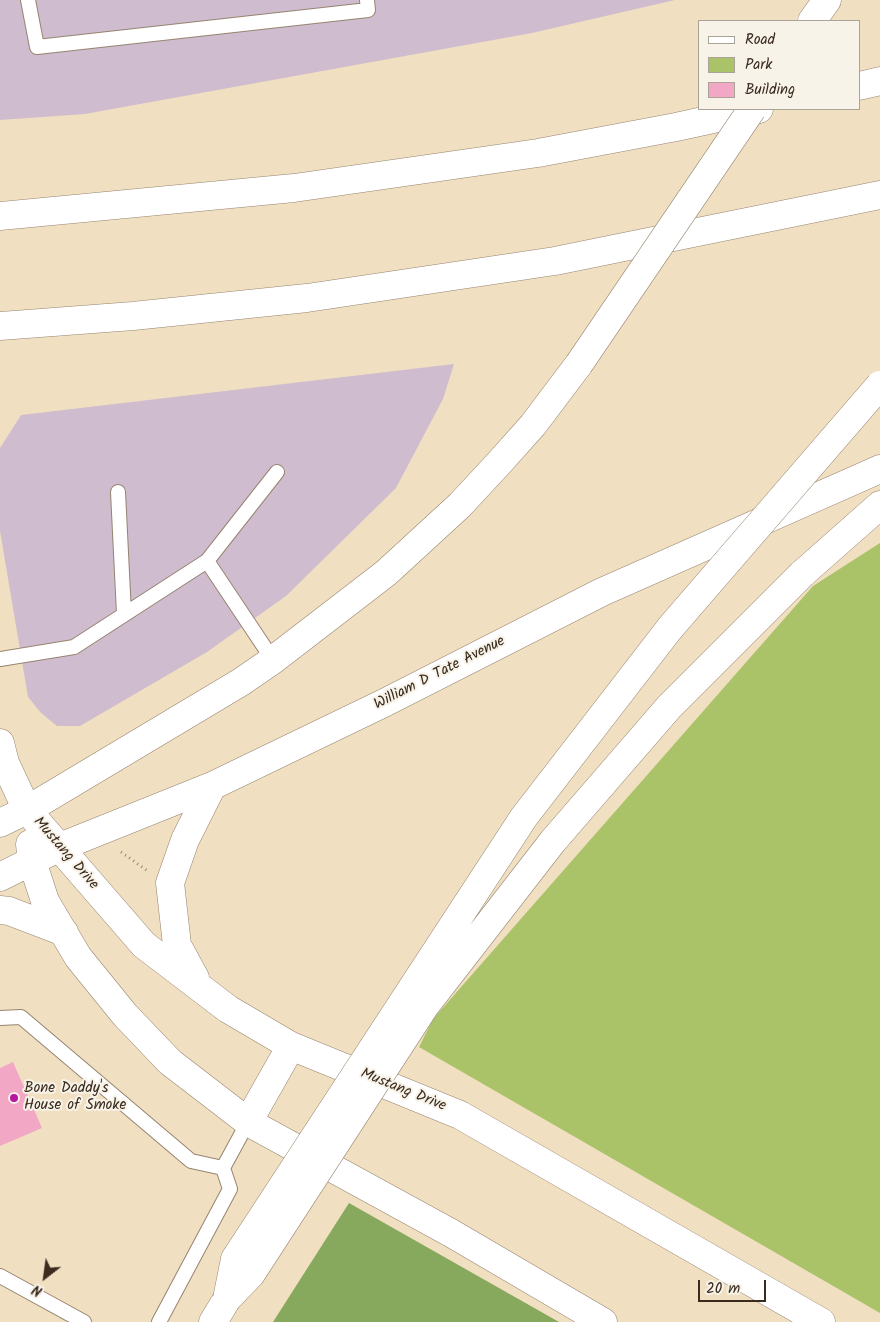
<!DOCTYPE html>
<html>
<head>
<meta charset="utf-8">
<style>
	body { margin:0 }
	#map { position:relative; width:880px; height:1322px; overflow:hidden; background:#f1dfc1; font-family:Kalam,sans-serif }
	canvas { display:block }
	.legend { position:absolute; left:698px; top:20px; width:162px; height:90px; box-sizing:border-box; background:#f7f3e8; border:1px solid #aca397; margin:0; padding:6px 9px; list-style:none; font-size:15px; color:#3b2a1e }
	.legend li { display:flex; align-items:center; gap:10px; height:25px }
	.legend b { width:25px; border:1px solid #aca397 }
	.north { position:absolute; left:20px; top:1252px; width:50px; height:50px; -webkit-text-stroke:4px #f7f3e8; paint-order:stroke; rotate:210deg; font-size:14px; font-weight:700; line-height:20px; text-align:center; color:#3b2a1e }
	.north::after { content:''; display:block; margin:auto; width:18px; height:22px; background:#3b2a1e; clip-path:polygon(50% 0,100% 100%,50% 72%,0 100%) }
	.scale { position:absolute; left:698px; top:1280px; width:68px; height:22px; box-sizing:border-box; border:2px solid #3b2a1e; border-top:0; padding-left:6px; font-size:15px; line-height:18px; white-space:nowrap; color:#3b2a1e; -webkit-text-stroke:4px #f7f3e8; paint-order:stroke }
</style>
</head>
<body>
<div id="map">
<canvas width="880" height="1322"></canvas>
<ul class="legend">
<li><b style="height:6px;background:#fff"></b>Road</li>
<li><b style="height:14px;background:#aac369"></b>Park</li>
<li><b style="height:14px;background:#f2a7c5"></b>Building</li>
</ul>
<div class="north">N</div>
<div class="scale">20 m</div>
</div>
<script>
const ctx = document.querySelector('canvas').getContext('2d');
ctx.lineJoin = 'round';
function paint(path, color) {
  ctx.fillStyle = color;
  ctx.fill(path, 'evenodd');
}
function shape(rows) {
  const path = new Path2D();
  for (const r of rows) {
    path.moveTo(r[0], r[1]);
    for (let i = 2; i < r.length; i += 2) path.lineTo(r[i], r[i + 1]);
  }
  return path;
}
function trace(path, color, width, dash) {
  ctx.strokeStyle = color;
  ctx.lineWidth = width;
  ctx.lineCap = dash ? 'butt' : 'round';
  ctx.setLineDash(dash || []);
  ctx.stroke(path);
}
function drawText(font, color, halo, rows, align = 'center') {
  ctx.font = font + ' Kalam,sans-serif';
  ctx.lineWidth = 4;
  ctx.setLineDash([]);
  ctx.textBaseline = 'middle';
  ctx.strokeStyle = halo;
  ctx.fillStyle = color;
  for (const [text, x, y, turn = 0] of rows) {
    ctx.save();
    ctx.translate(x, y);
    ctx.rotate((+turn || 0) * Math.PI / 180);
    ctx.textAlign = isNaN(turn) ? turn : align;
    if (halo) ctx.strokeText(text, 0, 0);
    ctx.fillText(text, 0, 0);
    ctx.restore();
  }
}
paint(shape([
	[0,0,675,0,532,33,85,114,0,120],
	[454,364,443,399,396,488,286,596,207,652,80,726,57,726,41,713,28,697,0,531,0,448,21,415]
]), '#cfbdcf');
paint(shape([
	[880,543,880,1313,419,1047,433,1019,813,586]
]), '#aac369');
paint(shape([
	[349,1203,559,1322,273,1322]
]), '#87a95d');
paint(shape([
	[13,1062,42,1128,0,1146,0,1068]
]), '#f2a7c5');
const lane = shape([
	[28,0,37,47,368,10,367,0],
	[118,492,124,614],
	[207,561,277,472],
	[0,659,74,647,207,561,273,660],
	[0,1018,21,1017,191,1161,223,1168],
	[0,1276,84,1322],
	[159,1322,230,1189,223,1168,248,1122]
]);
const secondary = shape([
	[0,743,5,763,27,810,144,945,228,1009,291,1046,460,1115,821,1322],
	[0,823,27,810],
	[30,844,32,861,45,901,78,957,125,1015,170,1062,248,1122,451,1233,603,1322],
	[0,877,60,847,212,786,384,703,602,592,880,469],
	[0,910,9,911,64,932],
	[195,978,177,945,170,883,185,840,212,786],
	[248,1122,291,1046]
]);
const highway = shape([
	[812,21,827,0],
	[859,86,880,81],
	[0,216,294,188,538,153,676,127,759,109],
	[0,326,133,316,307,298,555,261,880,195],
	[802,574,880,505],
	[27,810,241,682,273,660,386,573,460,505,499,463,533,425,579,364],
	[213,1322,227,1299]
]);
trace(lane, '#968470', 16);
trace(secondary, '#968470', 29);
trace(highway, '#968470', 29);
trace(shape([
	[121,852,149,872]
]), '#968470', 3, [1, 4]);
trace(lane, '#fff', 14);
trace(secondary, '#fff', 28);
trace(highway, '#fff', 28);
const highwayBridge = shape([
	[579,364,752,109],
	[227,1299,235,1259,524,817,670,628,880,385],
	[227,1299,251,1274,425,1006,553,841,669,707,802,574]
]);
trace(highwayBridge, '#968470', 29, []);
trace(highwayBridge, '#fff', 28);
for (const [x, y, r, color] of [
	[14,1098,5,"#b5179e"]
]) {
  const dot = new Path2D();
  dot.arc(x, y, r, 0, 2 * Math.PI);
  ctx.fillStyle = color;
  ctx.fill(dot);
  trace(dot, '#f7f3e8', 2);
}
drawText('15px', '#3b2a1e', '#f7f3e8', [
	["William D Tate Avenue",440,674,-27],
	["Mustang Drive",65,854,49],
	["Mustang Drive",403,1091,22]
]);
drawText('15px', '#3b2a1e', '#f7f3e8', [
	["Bone Daddy's",24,1089],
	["House of Smoke",24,1106]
], 'left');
</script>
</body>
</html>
